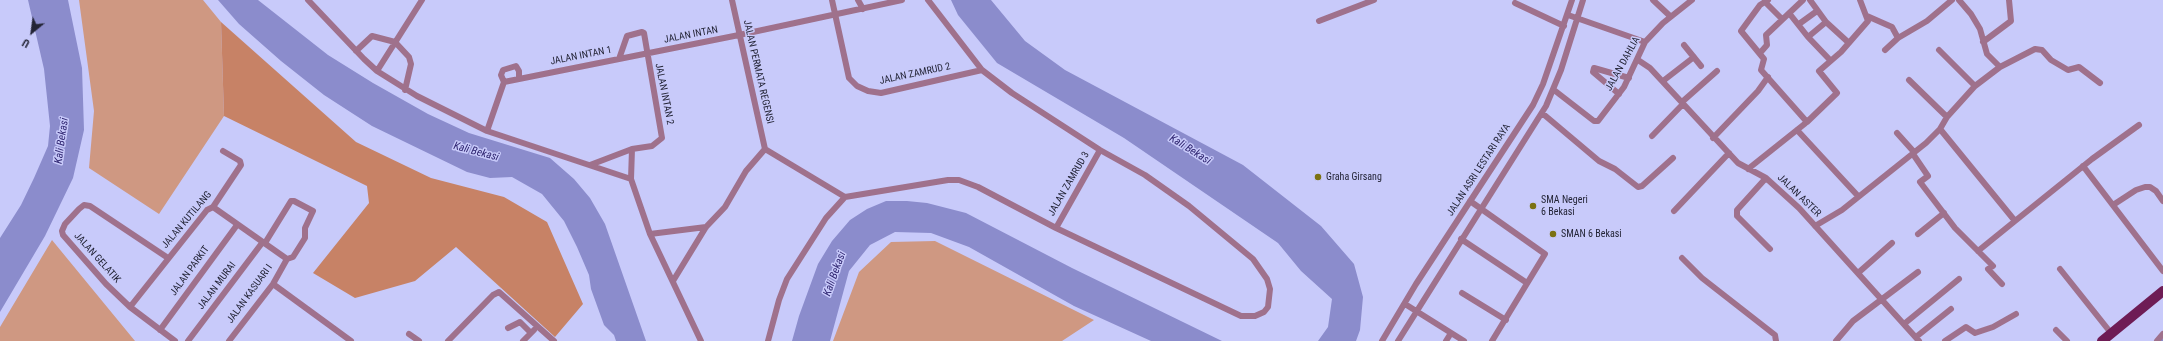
<!DOCTYPE html>
<html>
<head>
<meta charset="utf-8">
<style>
	body { margin:0 }
	#map { position:relative; width:2163px; height:341px; overflow:hidden; background:#c8cafa; font-family:"Roboto Condensed",sans-serif }
	canvas { display:block }
	.north { position:absolute; left:12px; top:12px; width:40px; height:40px; -webkit-text-stroke:3px #c8cafa; paint-order:stroke; rotate:209deg; font-size:11px; font-weight:700; line-height:16px; text-align:center; color:#232436 }
	.north::after { content:''; display:block; margin:auto; width:14px; height:18px; background:#232436; clip-path:polygon(50% 0,100% 100%,50% 72%,0 100%) }
</style>
</head>
<body>
<div id="map">
<canvas width="2163" height="341"></canvas>
<div class="north">U</div>
</div>
<script>
const ctx = document.querySelector('canvas').getContext('2d');
ctx.lineJoin = 'round';
function paint(path, color) {
  ctx.fillStyle = color;
  ctx.fill(path, 'evenodd');
}
function shape(rows) {
  const path = new Path2D();
  for (const r of rows) {
    path.moveTo(r[0], r[1]);
    for (let i = 2; i < r.length; i += 2) path.lineTo(r[i], r[i + 1]);
  }
  return path;
}
function trace(path, color, width, dash) {
  ctx.strokeStyle = color;
  ctx.lineWidth = width;
  ctx.lineCap = dash ? 'butt' : 'round';
  ctx.setLineDash(dash || []);
  ctx.stroke(path);
}
function drawText(font, color, halo, rows, align = 'center') {
  ctx.font = font + ' "Roboto Condensed",sans-serif';
  ctx.lineWidth = 3;
  ctx.setLineDash([]);
  ctx.textBaseline = 'middle';
  ctx.strokeStyle = halo;
  ctx.fillStyle = color;
  for (const [text, x, y, turn = 0] of rows) {
    ctx.save();
    ctx.translate(x, y);
    ctx.rotate((+turn || 0) * Math.PI / 180);
    ctx.textAlign = isNaN(turn) ? turn : align;
    if (halo) ctx.strokeText(text, 0, 0);
    ctx.fillText(text, 0, 0);
    ctx.restore();
  }
}
paint(shape([
	[79,0,203,0,221,22,224,116,159,214,89,168,94,111],
	[52,240,135,341,0,341,0,327],
	[935,241,1094,320,1062,341,833,341,859,272,891,242]
]), '#cf9882');
paint(shape([
	[221,22,356,142,431,178,504,197,547,222,583,304,555,337,456,247,415,281,355,298,313,273,369,203,367,186,224,116]
]), '#c78266');
paint(shape([
	[28,0,68,0,82,68,84,130,73,178,45,236,0,312,0,238,21,205,34,178,48,146,50,126,44,69],
	[218,0,258,0,328,55,373,83,428,114,469,133,550,158,574,179,590,198,605,224,646,341,616,341,614,335,604,325,591,289,589,275,577,247,564,221,542,194,512,177,490,178,467,172,372,126,324,95,281,61,239,24],
	[951,0,991,0,1025,41,1065,70,1243,165,1321,226,1354,264,1363,297,1360,330,1356,341,1318,341,1328,327,1332,299,1301,271,1278,243,1124,138,997,63,958,15],
	[886,201,907,201,927,203,966,213,1072,268,1222,341,1151,341,1074,306,969,247,931,233,895,232,870,245,849,271,830,341,792,341,799,316,818,264,832,241,850,220,867,209]
]), '#8b8ccc');
trace(shape([
	[2162,341,2163,340]
]), '#8b8ccc', 2.5);
trace(shape([
	[308,0,364,59,377,71,417,96,487,131,631,179],
	[732,0,765,149],
	[832,0,849,78,857,86,868,91,881,93,982,70],
	[858,0,863,9],
	[1653,0,1670,16],
	[1768,0,1760,5,1741,31,1764,59,1761,70,1807,122],
	[1810,0,1826,22],
	[1515,3,1564,26],
	[1766,3,1782,19],
	[1789,13,1808,37],
	[1568,15,1645,42],
	[1867,16,1892,27,1898,38],
	[1319,21,1374,0],
	[1799,24,1817,11],
	[1983,42,2011,21,2009,0],
	[1684,45,1701,66],
	[1885,50,1898,38,1927,21,1952,0],
	[1939,50,1975,86],
	[356,51,372,36,395,42,409,57,411,64,405,90],
	[1760,53,1767,45,1766,35,1803,0],
	[1638,60,1650,68,1738,163,1766,178,1799,208,1919,341],
	[1830,60,1808,37,1826,22,1849,43],
	[2000,67,2035,49,2042,50,2051,60,2068,70,2079,67,2100,83],
	[377,71,422,0],
	[519,79,519,71,516,66,503,70,501,75,504,82,739,35,902,0],
	[1909,80,1947,117],
	[1663,81,1694,57],
	[1554,90,1594,121,1598,121,1624,87,1645,42,1663,23,1692,0],
	[1619,94,1593,72,1594,68,1629,78],
	[1682,102,1717,71],
	[1542,113,1599,161,1615,169,1638,187,1642,186,1673,158],
	[1940,129,2015,221,2092,159,2139,125],
	[1797,130,1858,196],
	[487,131,504,82],
	[1897,133,1914,152],
	[1652,136,1683,104],
	[1713,138,1758,91,1768,77],
	[632,149,631,179,650,234,701,341],
	[765,149,845,197],
	[1913,154,1928,176,1920,182,1955,228,1993,266,1988,269,2002,284],
	[590,165,632,149,652,146,662,138,644,33,642,32,627,36,619,59],
	[2083,166,2163,271],
	[1748,169,1807,122,1837,93,1819,71,1841,52,1868,21,1860,0],
	[1766,178,1737,210,1737,216,1770,249],
	[1470,201,1545,254,1492,341],
	[2113,205,2136,190,2145,187,2150,187,2156,191,2163,201],
	[213,207,287,259],
	[1674,211,1729,153],
	[1815,226,1842,210,1926,143,1940,129,1947,117,1975,86,2000,67,1987,54,1980,29,1971,14,1959,0],
	[1056,228,1100,150],
	[650,234,706,227],
	[1918,234,1944,213],
	[1461,239,1527,283],
	[265,243,291,201,294,201,313,211,305,228,305,238,293,257,287,259],
	[1978,251,2015,221],
	[168,258,90,206,84,205,79,209,65,224,62,231,63,235,106,284,130,307,175,341],
	[1682,258,1702,278,1775,335,1776,341],
	[2060,269,2111,333],
	[1858,273,1892,243],
	[673,281,706,227,725,207,746,171,765,149],
	[273,284,351,341],
	[1462,293,1506,320],
	[1405,304,1464,341],
	[130,307,207,210,213,207,241,165,240,161,223,151],
	[1904,324,1959,279],
	[508,328,520,322,531,333],
	[160,330,237,225],
	[2056,330,2067,341],
	[409,334,419,341],
	[1916,337,1951,309],
	[188,341,262,243],
	[229,341,273,284,287,259],
	[448,341,493,295,499,292,554,341],
	[523,341,534,330],
	[768,341,779,300,787,279,826,218,845,197,948,180,959,180,978,187,1056,228,1241,316,1255,316,1264,312,1268,307,1270,289,1267,279,1253,259,1189,206,1145,175,1100,150,1012,93,982,70,928,0],
	[1382,341,1416,284,1533,105,1543,84,1572,0],
	[1398,341,1546,106,1561,70,1583,0],
	[1446,341,1451,333],
	[1836,341,1853,321,1918,272],
	[1945,341,1966,327,1975,333,1993,327,2016,314],
	[2157,341,2163,334]
]), '#9f718c', 6);
trace(shape([
	[2102,341,2163,291]
]), '#6e1c55', 10);
for (const [x, y, r, color] of [
	[1318,177,4,"#7b7112"],
	[1533,206,4,"#7b7112"],
	[1553,234,4,"#7b7112"]
]) {
  const dot = new Path2D();
  dot.arc(x, y, r, 0, 2 * Math.PI);
  ctx.fillStyle = color;
  ctx.fill(dot);
  trace(dot, '#c8cafa', 1.5);
}
drawText('10px', '#232436', '#c8cafa', [
	["JALAN INTAN",691,35,-11],
	["JALAN INTAN 1",581,56,-11],
	["JALAN DAHLIA",1623,64,-61],
	["JALAN PERMATA REGENSI",758,72,77],
	["JALAN ZAMRUD 2",915,74,-12],
	["JALAN INTAN 2",664,94,79],
	["JALAN ASRI LESTARI RAYA",1479,170,-57],
	["JALAN ZAMRUD 3",1069,184,-60],
	["JALAN ASTER",1799,196,44],
	["JALAN KUTILANG",187,220,-50],
	["JALAN GELATIK",97,258,48],
	["JALAN PARKIT",190,271,-54],
	["JALAN MURAI",217,286,-53],
	["JALAN KASUARI I",250,294,-54]
]);
drawText('10px', '#232436', '#c8cafa', [
	["Graha Girsang",1326,177],
	["SMA Negeri",1541,200],
	["6 Bekasi",1541,212],
	["SMAN 6 Bekasi",1561,234]
], 'left');
drawText('italic 11px', '#2f2570', '#c8cafa', [
	["Kali Bekasi",62,141,-82],
	["Kali Bekasi",1190,150,32],
	["Kali Bekasi",476,152,15],
	["Kali Bekasi",835,274,-70]
]);
</script>
</body>
</html>
